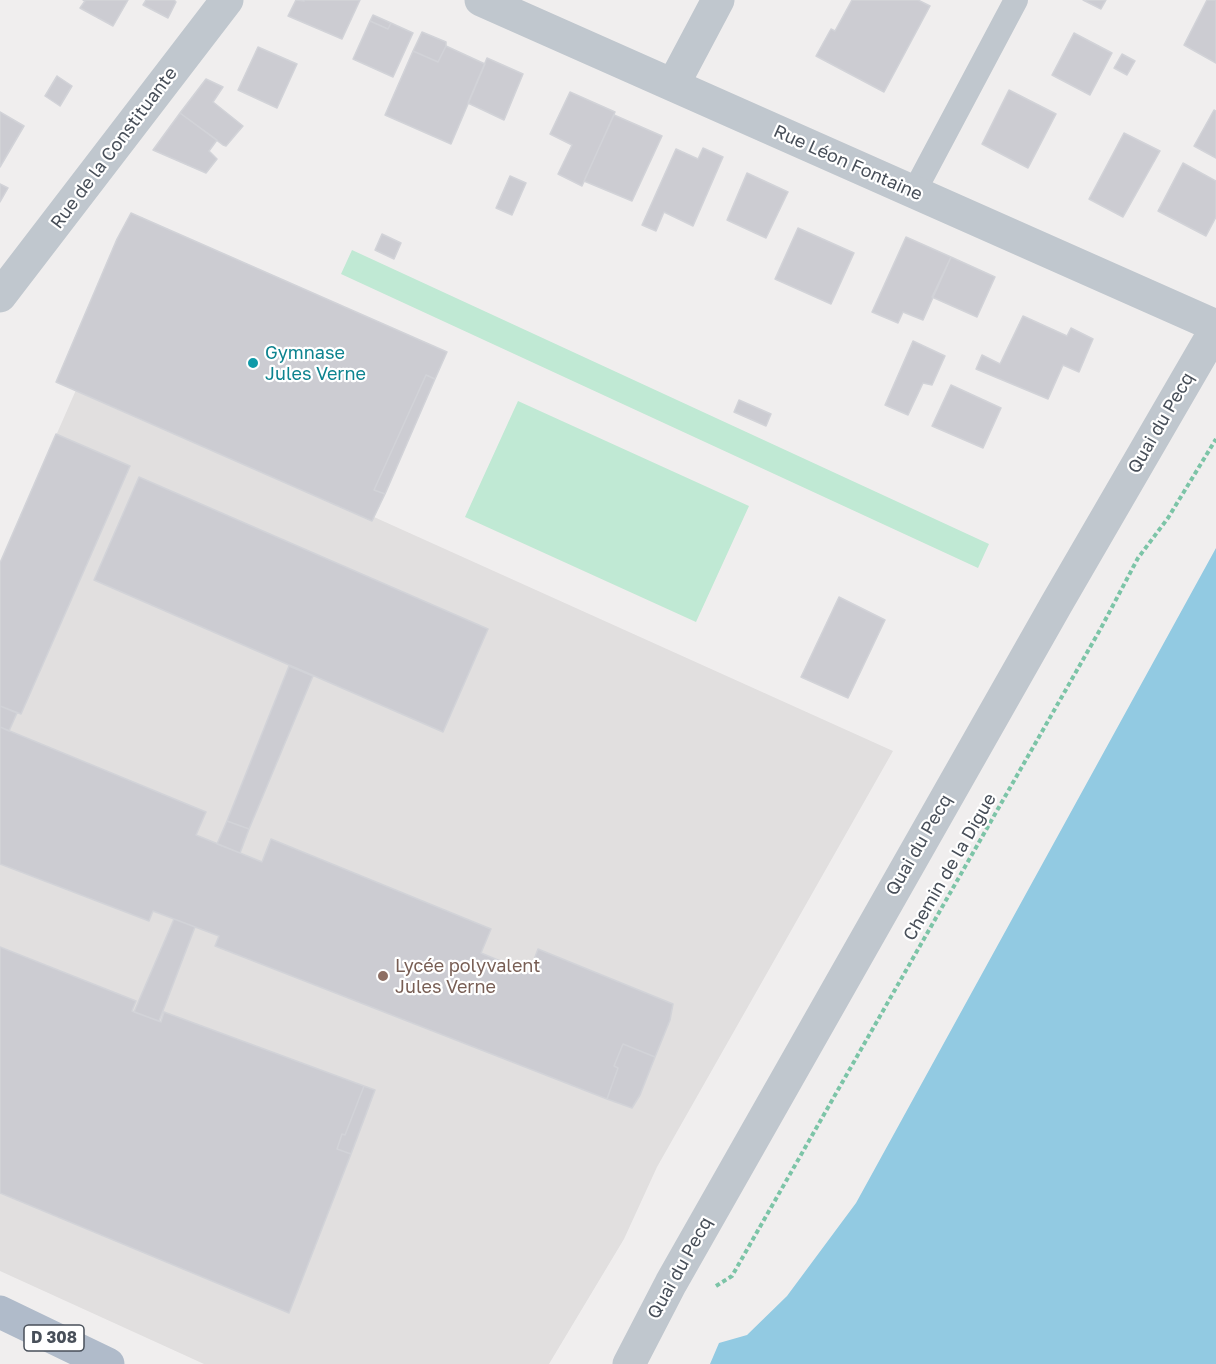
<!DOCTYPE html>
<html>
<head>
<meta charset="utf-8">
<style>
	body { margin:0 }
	canvas { display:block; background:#f0eeee }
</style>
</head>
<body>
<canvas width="1216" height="1364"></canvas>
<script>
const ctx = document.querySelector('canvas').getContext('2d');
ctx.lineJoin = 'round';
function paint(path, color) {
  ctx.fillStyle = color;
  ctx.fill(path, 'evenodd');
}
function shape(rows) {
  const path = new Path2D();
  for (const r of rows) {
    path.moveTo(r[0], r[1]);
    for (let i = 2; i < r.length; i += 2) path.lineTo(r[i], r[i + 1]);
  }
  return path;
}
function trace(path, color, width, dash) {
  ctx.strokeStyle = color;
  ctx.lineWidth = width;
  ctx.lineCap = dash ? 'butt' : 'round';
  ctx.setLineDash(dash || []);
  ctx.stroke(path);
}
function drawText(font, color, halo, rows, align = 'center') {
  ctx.font = font + ' "Golos Text",sans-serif';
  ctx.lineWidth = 4.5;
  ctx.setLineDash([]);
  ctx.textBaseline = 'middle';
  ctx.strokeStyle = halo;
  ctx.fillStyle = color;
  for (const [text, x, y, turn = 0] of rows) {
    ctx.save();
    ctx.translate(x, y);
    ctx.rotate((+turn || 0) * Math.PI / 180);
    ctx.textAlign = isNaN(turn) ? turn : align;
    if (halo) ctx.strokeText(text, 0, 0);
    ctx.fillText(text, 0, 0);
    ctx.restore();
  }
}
paint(shape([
	[76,390,372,521,374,517,893,751,657,1167,624,1239,549,1364,204,1364,0,1271,0,563]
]), '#e1dfdf');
paint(shape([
	[352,250,989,544,978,568,341,274],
	[518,401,749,506,696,622,465,517]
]), '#c0e9d4');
paint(shape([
	[1216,548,1216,1364,710,1364,719,1343,747,1335,787,1296,856,1203]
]), '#92cae2');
const building = shape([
	[83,0,128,0,113,26,80,8,85,1,83,0],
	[146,0,174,0,176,2,168,18,143,5,146,0],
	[296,0,304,1,305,0,360,0,342,39,288,16,296,0],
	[852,0,918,0,930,6,884,92,816,56,831,29,835,31,852,0],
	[1083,0,1106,0,1101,9,1083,0],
	[1207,0,1216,0,1216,63,1184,45,1207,0],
	[373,15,391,23,388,29,370,21,373,15],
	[370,21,388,29,391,23,413,33,393,77,353,59,370,21],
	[422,32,446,42,446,46,438,62,413,51,422,32],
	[1074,33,1112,53,1090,95,1052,75,1074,33],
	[446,46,485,64,451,144,385,115,413,51,438,62,446,46],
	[258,47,297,64,277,108,238,90,258,47],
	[1122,54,1135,61,1127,75,1114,68,1122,54],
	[487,58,523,74,504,120,468,103,487,58],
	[57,76,72,86,60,106,45,96,57,76],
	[206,79,223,87,213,102,243,126,226,146,223,145,180,113,206,79],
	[1009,90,1056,114,1028,168,982,144,1009,90],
	[570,92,615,112,582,186,558,174,572,145,550,134,570,92],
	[1214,110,1216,111,1216,158,1194,146,1214,110],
	[0,112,24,126,0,167,0,112],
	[180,113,217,140,209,151,217,159,206,173,153,150,180,113],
	[614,115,662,136,632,201,584,181,614,115],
	[1124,133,1160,151,1123,217,1089,199,1124,133],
	[703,148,723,157,693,226,664,212,656,231,642,225,676,149,698,159,703,148],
	[1183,163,1216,181,1216,217,1206,236,1158,211,1183,163],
	[747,173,788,192,766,238,727,220,747,173],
	[510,176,526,183,512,215,496,208,510,176],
	[0,184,8,188,0,202,0,184],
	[131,213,447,352,435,379,426,375,374,490,385,494,372,521,56,382,117,239,131,213],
	[798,228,854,253,831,304,775,279,798,228],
	[382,234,401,243,394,259,375,250,382,234],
	[906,237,951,257,923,320,903,312,898,323,872,312,906,237],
	[951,257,995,277,977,317,932,297,951,257],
	[1023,316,1067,336,1071,328,1093,339,1079,372,1063,365,1048,399,976,369,982,355,1000,364,1023,316],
	[913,341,945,356,932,385,923,383,908,415,885,405,913,341],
	[426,375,435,379,385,494,374,490,426,375],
	[951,385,1001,408,983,448,932,426,951,385],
	[739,400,771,414,766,426,734,412,739,400],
	[56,434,130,466,21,714,0,706,0,563,56,434],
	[139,477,488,629,443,732,94,580,139,477],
	[839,597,885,620,848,698,801,677,839,597],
	[289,666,313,676,249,829,227,821,289,666],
	[0,706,17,713,9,731,0,727,0,706],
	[0,727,206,812,196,835,262,862,271,839,491,929,481,953,529,973,538,949,673,1004,670,1020,655,1057,623,1044,614,1066,618,1068,607,1099,215,946,219,936,153,911,149,921,0,864,0,727],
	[227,821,249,829,240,853,217,844,227,821],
	[174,919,195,927,159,1021,134,1012,174,919],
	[0,947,136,1001,132,1011,161,1022,164,1012,364,1086,345,1135,342,1134,337,1149,351,1154,289,1313,0,1193,0,947],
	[623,1044,655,1057,640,1095,632,1108,607,1099,618,1068,614,1066,623,1044],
	[364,1086,375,1090,351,1154,337,1149,342,1134,345,1135,364,1086]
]);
paint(building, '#ccccd2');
trace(building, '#d2d3d8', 1.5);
trace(shape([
	[716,1286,732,1276,1101,628,1138,558,1168,518,1216,439]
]), '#7cc4a7', 4, [4.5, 3]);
trace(shape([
	[914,192,1016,0]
]), '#c0c7ce', 24);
trace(shape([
	[481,0,1216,326],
	[673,85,718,0],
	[0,296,227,0],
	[629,1364,671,1283,1057,603,1216,329]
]), '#c0c7ce', 33);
trace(shape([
	[0,1312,108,1364]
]), '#b0bbca', 33);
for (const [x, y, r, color] of [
	[253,363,6,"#0f9aa8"],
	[383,976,6,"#8d6e63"]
]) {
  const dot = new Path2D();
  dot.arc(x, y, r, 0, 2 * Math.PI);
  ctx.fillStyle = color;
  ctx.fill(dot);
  trace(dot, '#fff', 2);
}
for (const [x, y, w] of [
	[54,1338,60]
]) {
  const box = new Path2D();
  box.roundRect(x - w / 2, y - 13, w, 26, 4.5);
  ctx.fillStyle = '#fff';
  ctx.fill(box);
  trace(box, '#484f59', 1.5);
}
drawText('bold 16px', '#484f59', null, [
	["D 308",54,1338]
]);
drawText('18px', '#484f59', '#fff', [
	["Rue de la Constituante",114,148,-53],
	["Rue Léon Fontaine",848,163,24],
	["Quai du Pecq",1161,423,-60],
	["Quai du Pecq",919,845,-60],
	["Chemin de la Digue",950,867,-60],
	["Quai du Pecq",680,1268,-61]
]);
drawText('18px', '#0d838f', '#fff', [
	["Gymnase",265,353],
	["Jules Verne",265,374]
], 'left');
drawText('18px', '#785e54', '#fff', [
	["Lycée polyvalent",395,966],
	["Jules Verne",395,987]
], 'left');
</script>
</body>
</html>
